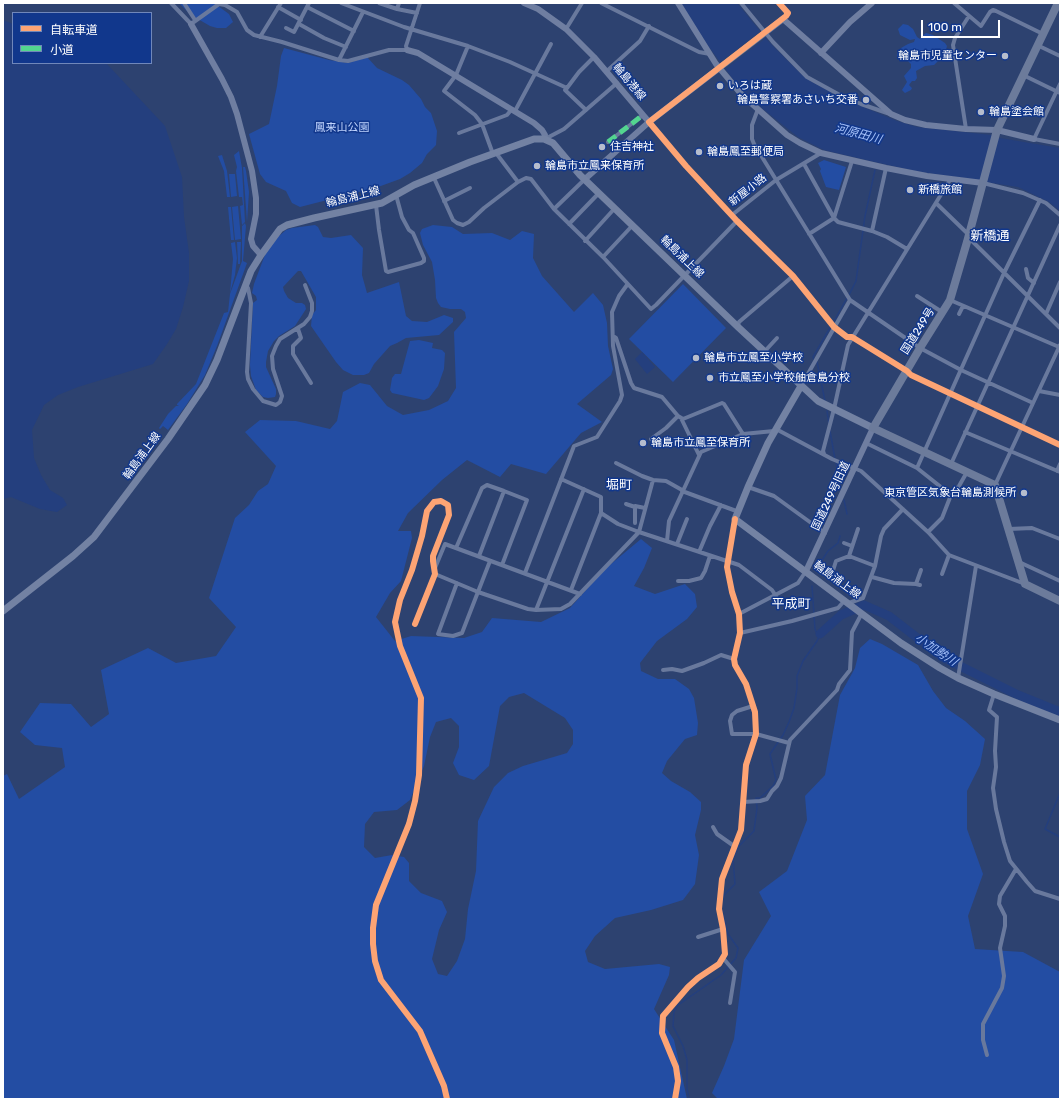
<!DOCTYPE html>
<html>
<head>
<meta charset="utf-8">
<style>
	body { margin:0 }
	#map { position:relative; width:1063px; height:1102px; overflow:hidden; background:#2d4270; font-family:Rubik,"Noto Sans JP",sans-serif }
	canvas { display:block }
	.frame { position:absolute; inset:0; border:4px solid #fff; pointer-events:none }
	.legend { position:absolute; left:12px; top:12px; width:140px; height:52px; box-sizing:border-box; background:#11378c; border:1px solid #7087ba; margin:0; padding:5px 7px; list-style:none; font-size:12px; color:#fff }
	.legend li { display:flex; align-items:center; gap:8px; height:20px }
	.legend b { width:20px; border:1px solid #7087ba }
	.scale { position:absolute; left:921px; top:20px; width:79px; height:18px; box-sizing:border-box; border:2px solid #fff; border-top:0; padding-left:5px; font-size:12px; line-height:14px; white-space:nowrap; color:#fff; -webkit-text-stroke:3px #11378c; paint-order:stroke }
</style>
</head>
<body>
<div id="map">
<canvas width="1063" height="1102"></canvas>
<div class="frame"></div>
<ul class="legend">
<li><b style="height:5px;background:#fda474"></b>自転車道</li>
<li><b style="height:5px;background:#53d58f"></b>小道</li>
</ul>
<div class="scale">100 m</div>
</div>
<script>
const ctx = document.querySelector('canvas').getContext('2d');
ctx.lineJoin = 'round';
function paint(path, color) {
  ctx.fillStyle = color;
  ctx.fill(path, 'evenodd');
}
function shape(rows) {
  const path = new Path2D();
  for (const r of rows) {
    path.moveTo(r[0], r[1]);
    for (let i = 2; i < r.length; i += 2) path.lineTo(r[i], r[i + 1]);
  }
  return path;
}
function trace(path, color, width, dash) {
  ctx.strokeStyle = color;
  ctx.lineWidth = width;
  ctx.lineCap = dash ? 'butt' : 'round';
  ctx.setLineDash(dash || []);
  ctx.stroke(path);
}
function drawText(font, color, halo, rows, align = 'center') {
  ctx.font = font + ' Rubik,"Noto Sans JP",sans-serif';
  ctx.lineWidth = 3;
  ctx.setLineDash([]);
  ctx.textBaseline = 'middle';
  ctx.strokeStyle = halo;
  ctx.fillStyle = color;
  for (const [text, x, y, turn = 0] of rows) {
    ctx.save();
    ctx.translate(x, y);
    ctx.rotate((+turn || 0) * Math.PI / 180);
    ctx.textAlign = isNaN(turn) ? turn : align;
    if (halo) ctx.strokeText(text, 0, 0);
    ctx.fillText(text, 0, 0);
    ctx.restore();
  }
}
paint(shape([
	[179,3,214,3,229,14,233,22,226,28,217,28,210,26,191,15],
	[903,24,908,25,913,29,917,37,920,39,922,36,926,33,933,35,945,43,947,46,945,54,934,65,925,66,916,71,917,78,915,81,912,81,909,85,912,88,911,90,905,93,902,90,907,82,904,76,911,68,911,64,906,59,899,59,897,57,897,54,901,48,908,44,914,42,915,39,910,40,900,35,898,29],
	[284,48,329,60,348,63,367,57,377,68,402,80,409,85,421,99,425,107,431,113,437,131,436,145,427,154,422,163,410,173,400,179,378,187,300,207,292,203,286,191,266,182,260,174,249,134,269,124,277,86,281,56],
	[239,151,242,168,245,222,242,225,240,206,243,205,242,197,239,197,236,171,237,167,234,155],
	[222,155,227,171,230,197,227,197,224,171,218,156],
	[824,160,846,167,839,190,826,187,820,171,821,169,818,163],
	[243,167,245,167,246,171,249,192,247,222],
	[229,174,235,174,237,196,231,197],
	[238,206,241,239,235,240,232,207],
	[228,207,231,207,234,240,231,240],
	[245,223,246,226,243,261,247,263,217,346,205,375,187,404,168,430,163,426,160,429,159,428,168,414,176,406,179,406,177,405,177,404,196,384,224,313,228,312,230,294,242,261,242,226],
	[315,225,318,227,323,237,331,238,351,235,363,248,362,275,367,293,399,282,406,316,412,321,427,322,444,315,453,318,453,322,439,335,406,338,397,343,390,346,374,364,369,373,364,375,353,375,343,370,336,362,311,326,312,315,316,310,316,297,301,271,298,271,283,287,284,291,288,298,296,303,302,303,305,305,306,309,295,326,279,336,274,341,268,351,266,362,266,367,276,389,276,394,275,397,268,398,263,397,256,390,251,376,250,365,253,303,257,300,256,296,252,293,254,284,266,252,279,236,286,230,292,228],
	[433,225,452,227,463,234,492,233,510,240,522,231,534,234,533,258,542,276,574,312,593,293,603,305,607,323,608,346,613,369,611,375,577,404,602,422,581,433,546,474,511,464,500,477,467,460,442,480,408,513,398,531,411,531,412,538,401,581,390,593,376,617,395,641,411,636,464,638,482,632,492,618,541,622,570,608,605,569,641,539,652,548,644,568,634,586,655,594,685,584,695,594,697,607,687,619,657,641,640,663,641,671,658,679,675,679,689,689,694,698,698,723,697,735,685,739,667,761,662,773,671,781,690,792,701,802,701,810,695,835,699,855,695,884,683,900,651,910,615,918,595,936,585,951,588,962,605,969,659,964,670,967,669,975,654,1009,674,1040,687,1099,3,1099,3,776,7,774,19,799,65,767,62,748,35,745,20,732,40,703,71,704,91,727,109,714,101,670,148,648,176,663,216,656,236,627,209,598,235,518,249,505,258,491,268,484,276,466,245,432,260,420,296,421,330,429,337,421,343,392,360,383,370,385,387,406,403,415,429,410,448,401,456,388,454,332,466,318,465,312,461,309,450,309,441,307,438,303,436,298,435,280,432,262,423,245,420,233,422,229],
	[524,693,565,718,573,730,573,744,567,753,523,766,508,773,494,787,478,821,476,871,468,909,465,939,457,961,447,976,438,974,432,959,439,930,447,912,442,901,421,893,409,881,409,863,404,857,392,855,375,858,364,847,365,824,374,812,397,810,410,800,424,766,430,737,436,722,451,718,459,726,459,747,453,763,459,775,474,780,489,766,500,706,509,697],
	[235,242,237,258,235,275,230,293,233,259,231,243],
	[237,242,241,242,240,264,238,264],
	[683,284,726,328,673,382,629,339],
	[419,340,433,343,432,348,442,350,445,353,444,369,438,386,429,398,424,400,392,393,390,390,392,378,395,374,401,374,410,341],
	[870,639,882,644,918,665,933,691,946,708,965,721,985,739,980,765,967,791,967,829,983,874,968,916,975,949,1023,952,1060,972,1060,1099,718,1099,712,1093,724,1066,734,1039,744,960,771,916,759,892,787,871,807,820,805,796,825,775,840,695,855,668,860,648]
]), '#234da3');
paint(shape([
	[681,3,737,3,770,43,801,74,812,82,844,99,897,121,917,127,991,135,1000,138,1060,148,1060,211,1049,202,1018,187,915,171,866,160,824,150,798,137,744,94,700,35],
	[3,20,13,24,13,63,106,63,165,126,182,177,184,217,189,253,189,281,183,307,176,329,167,344,153,364,78,387,58,395,44,405,32,430,34,458,41,475,50,490,63,498,67,505,57,512,40,509,11,497,3,499],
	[642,352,655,367,647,374,635,359]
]), '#243f7e');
paint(shape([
	[762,30,767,37,724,70,719,63]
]), '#2d4270');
trace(shape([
	[849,295,856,281,865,216,875,170],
	[833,323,847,298],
	[814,359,813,357,831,326],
	[817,362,825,401],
	[827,411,829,424],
	[830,431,835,459],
	[836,463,840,480],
	[844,500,847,514],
	[817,568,828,551,838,543,840,536],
	[1060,793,1045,829,1060,837],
	[689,1099,687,1089,687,1060,683,1046,673,1026,674,1012,678,1005,721,975,736,958,738,948,728,934,721,908,723,896,735,884,733,859,738,847,754,831,757,808,756,798,760,798,773,786,776,780,770,754,783,735,789,722,794,708,797,688,797,676,803,661,817,641,820,634,817,634,815,629,812,586]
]), '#243f7e', 1.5);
trace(shape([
	[820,634,841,615,864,605,889,616,942,657,1018,695,1060,712]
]), '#243f7e', 9);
trace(shape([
	[171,3,191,24,219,4,225,5,237,12,247,30,254,35,282,42,339,60,348,61,389,50,407,50,406,46,420,3],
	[184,3,195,20],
	[341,3,404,27,468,46,510,62,567,88,565,90,586,110],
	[379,3,397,9,417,13],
	[601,3,699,52,710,54],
	[741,3,773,42,807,77,838,94,861,104,890,114],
	[779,3,788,13,783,19],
	[954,3,981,26,990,12,993,10,996,11,1043,34],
	[278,7,301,20],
	[307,7,354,31],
	[397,9,399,3],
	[299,24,324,38,346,47],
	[286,28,294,32,309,3],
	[566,29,582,3],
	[260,37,281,3],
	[1037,45,1060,56],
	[468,46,456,75,444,91,475,115,482,124,493,154],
	[339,60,363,12],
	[607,71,640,41,649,26],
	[1023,75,1060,93],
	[1060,84,1034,139,1060,144],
	[567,88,579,72,594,57],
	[758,109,752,125,752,139,754,144,850,300,920,348,961,370,1033,403],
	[515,111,551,44],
	[649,122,686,166,737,221,793,276,834,327,847,337,852,337,907,371,911,375,1060,445],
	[966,129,953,45,955,38,969,16],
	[459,133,507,115,512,109],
	[545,139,564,129,617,83],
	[608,142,643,115],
	[496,153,518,182],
	[804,164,834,218,838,222,872,231,887,237,907,249],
	[434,178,453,220,457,223,463,225,469,222,484,208,518,182,526,178,531,179,554,209,603,257,651,309,656,305,737,221],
	[983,183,1023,193,1046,203,1060,215],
	[444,201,470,188],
	[936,203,969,235,971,240,1060,328],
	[376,205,379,230,386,271,388,272,421,263,424,261,424,258,413,233,409,230,402,217,396,195],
	[554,209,585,179],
	[732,215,776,180,821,153],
	[569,224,599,193],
	[872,231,886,168],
	[809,234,834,218,852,161],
	[585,241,615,208],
	[603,257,631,227,634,226],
	[1026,269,1028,278,1034,283],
	[246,285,248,288,251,303,247,372,248,379,253,389,263,401,276,405,280,402,282,396,273,369,272,356,276,346,280,339,304,324,310,317,312,311,312,303,305,285],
	[917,296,942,312],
	[950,300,1059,347],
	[959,314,963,306],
	[1046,314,1060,282],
	[738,326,739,322,793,276],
	[298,329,301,338,293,346,293,354,311,383],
	[613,336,616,338,631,383,634,388,662,397,678,416,683,419,722,403,724,404,743,434],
	[765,351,777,338],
	[801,386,850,300],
	[1039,391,1060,395],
	[681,418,699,455],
	[776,429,832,459,861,471,928,532,949,555,1025,584],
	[965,432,1060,472],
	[651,439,666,428,678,416],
	[866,443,917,468,951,495],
	[824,454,823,451,834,409,848,345,950,180],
	[616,463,642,476,653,480,666,481,682,490],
	[951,464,1060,225],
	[917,468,1004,273,1040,200],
	[1057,471,1060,464],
	[561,479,601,497,601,513,571,590],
	[995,485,1060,345],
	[748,487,774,496,825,533],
	[682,491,739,512],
	[626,504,635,507],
	[601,513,618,524,639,532,653,480],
	[635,523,635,506,645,508],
	[1009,529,1032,528,1060,539],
	[928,532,942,518,951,495,959,486,967,472],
	[667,541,669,521,701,452,743,434,774,431],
	[844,543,852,546],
	[677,544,687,519],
	[456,548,482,488,487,485,504,491,527,500,502,565],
	[699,552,710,526,721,505],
	[479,556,504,491],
	[849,556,875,566],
	[1019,562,1060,581],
	[435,568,445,544,580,594],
	[525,573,574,446,597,437,620,401,622,395,613,346,612,312,619,296,627,285],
	[435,574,478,592,528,609,536,610,561,609,570,604,639,532,739,565,772,590,776,596],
	[942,574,949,555],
	[831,577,836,561,849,556,858,529],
	[872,577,894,583,916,584,920,585],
	[678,581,689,581,701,578,705,571,710,556],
	[457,583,438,634,453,636,462,633,490,561],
	[916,584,921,570],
	[849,603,863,598,875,566,881,536,884,529,903,509],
	[536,610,584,489],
	[739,614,798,583,806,571],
	[415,624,435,574,433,561,433,556,449,515,448,505,441,501,434,502,427,511,422,536,412,570,400,600,395,622,400,646,421,698,419,775,415,801,409,824,376,905,373,928,373,944,375,961,381,980,420,1031,444,1086,447,1099],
	[740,633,792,621,838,608,845,600],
	[663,670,672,669,682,671,704,663,721,655,734,659],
	[958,678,976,566],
	[994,694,989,710,997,717,995,751,996,767,993,788,996,809,1004,842,1010,861,1027,882,1035,891,1060,899],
	[753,706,737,711,732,715,730,721,732,734,756,734,789,743],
	[743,802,760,801,767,799,772,791,777,786,781,778,790,740,837,690,839,684,850,670,852,632,862,613],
	[713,827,717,834,734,846],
	[698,937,723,929],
	[723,958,735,972,730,1003],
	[987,1055,983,1040,983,1024,1002,988,1004,976,1000,948,1005,926,1005,916,999,904,1000,896,1016,869],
	[675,1099,678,1081,676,1067,662,1033,663,1016,688,987,698,978,719,964,725,954,723,929,719,909,722,879,741,830,746,765,756,734,755,712,746,684,735,665,734,659,740,633,739,614,732,592,727,567,735,519]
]), '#69799d', 4);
trace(shape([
	[524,3,538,9,566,29,594,57,649,122],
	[678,3,716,64,742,95,787,135,800,143,821,153,886,168,927,176,983,183],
	[191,24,222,79,231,97,237,114,252,171,256,198,256,214,251,239,253,246,261,255],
	[407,50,418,53,534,123,542,130,545,135,544,139],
	[821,53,850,22,872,3],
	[585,179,649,122,783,19,891,114,905,120,926,125,966,129,997,130,1034,139],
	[806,571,873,428]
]), '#6f7ea1', 6);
trace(shape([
	[801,386,768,443,748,487,735,519,901,643,940,668,958,678,994,694,1060,720],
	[3,611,73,556,94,537,168,439,205,385,217,360,251,271,261,255,280,229,287,225,314,218,382,203,414,185,470,162,534,139,544,139,553,143,580,175,738,327,818,401,873,428]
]), '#7382a3', 7);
trace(shape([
	[1058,3,997,130,967,242,950,300,920,348,873,428,995,485,1025,584,1060,601]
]), '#6c7b9b', 8);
trace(shape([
	[608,142,643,115]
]), '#53d58f', 5, [10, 5]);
trace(shape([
	[779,3,788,13,786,16,649,122,686,166,737,221,793,276,834,327,847,337,852,337,907,371,911,375,1060,445],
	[415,624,435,574,433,561,433,556,449,515,448,505,441,501,434,502,427,511,422,536,412,570,400,600,395,622,400,646,421,698,419,775,415,801,409,824,376,905,373,928,373,944,375,961,381,980,420,1031,444,1086,447,1099],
	[675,1099,678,1081,676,1067,662,1033,663,1016,688,987,698,978,719,964,725,954,723,929,719,909,722,879,741,830,746,765,756,734,755,712,746,684,735,665,734,659,740,633,739,614,732,592,727,567,735,519]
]), '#fda474', 6);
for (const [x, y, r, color] of [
	[1005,56,4,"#b6bdcd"],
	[720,86,4,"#b6bdcd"],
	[866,100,4,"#b6bdcd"],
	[981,112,4,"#b6bdcd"],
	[602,147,4,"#b6bdcd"],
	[699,152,4,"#b6bdcd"],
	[537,166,4,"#b6bdcd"],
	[910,190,4,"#b6bdcd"],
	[696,358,4,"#b6bdcd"],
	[710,378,4,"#b6bdcd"],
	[643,443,4,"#b6bdcd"],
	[1024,493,4,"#b6bdcd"]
]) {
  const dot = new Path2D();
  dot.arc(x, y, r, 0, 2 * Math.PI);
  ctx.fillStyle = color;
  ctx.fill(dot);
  trace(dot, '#11378c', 1.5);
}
drawText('11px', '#fff', '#11378c', [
	["輪島市児童センター",997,56,"right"],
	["いろは蔵",728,86],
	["輪島警察署あさいち交番",858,100,"right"],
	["輪島塗会館",989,112],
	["住吉神社",610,147],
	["輪島鳳至郵便局",707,152],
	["輪島市立鳳来保育所",545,166],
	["新橋旅館",918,190],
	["輪島市立鳳至小学校",704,358],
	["市立鳳至小学校舳倉島分校",718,378],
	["輪島市立鳳至保育所",651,443],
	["東京管区気象台輪島測候所",1016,493,"right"]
], 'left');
drawText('11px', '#fff', '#11378c', [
	["輪島港線",629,82,50],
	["新屋小路",748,190,-38],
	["輪島浦上線",353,197,-14],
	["輪島浦上線",682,257,44],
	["国道249号",918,331,-58],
	["輪島浦上線",142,456,-54],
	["国道249号旧道",831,496,-65],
	["輪島浦上線",837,580,36]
]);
drawText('11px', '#bfd3fd', '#11378c', [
	["鳳来山公園",342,128]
]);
drawText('italic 12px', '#a4c0f9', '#11378c', [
	["河原田川",858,134,15],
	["小加勢川",936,650,34]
]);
drawText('13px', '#fff', '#11378c', [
	["新橋通",990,236],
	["堀町",619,485],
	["平成町",791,604]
]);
</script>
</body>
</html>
